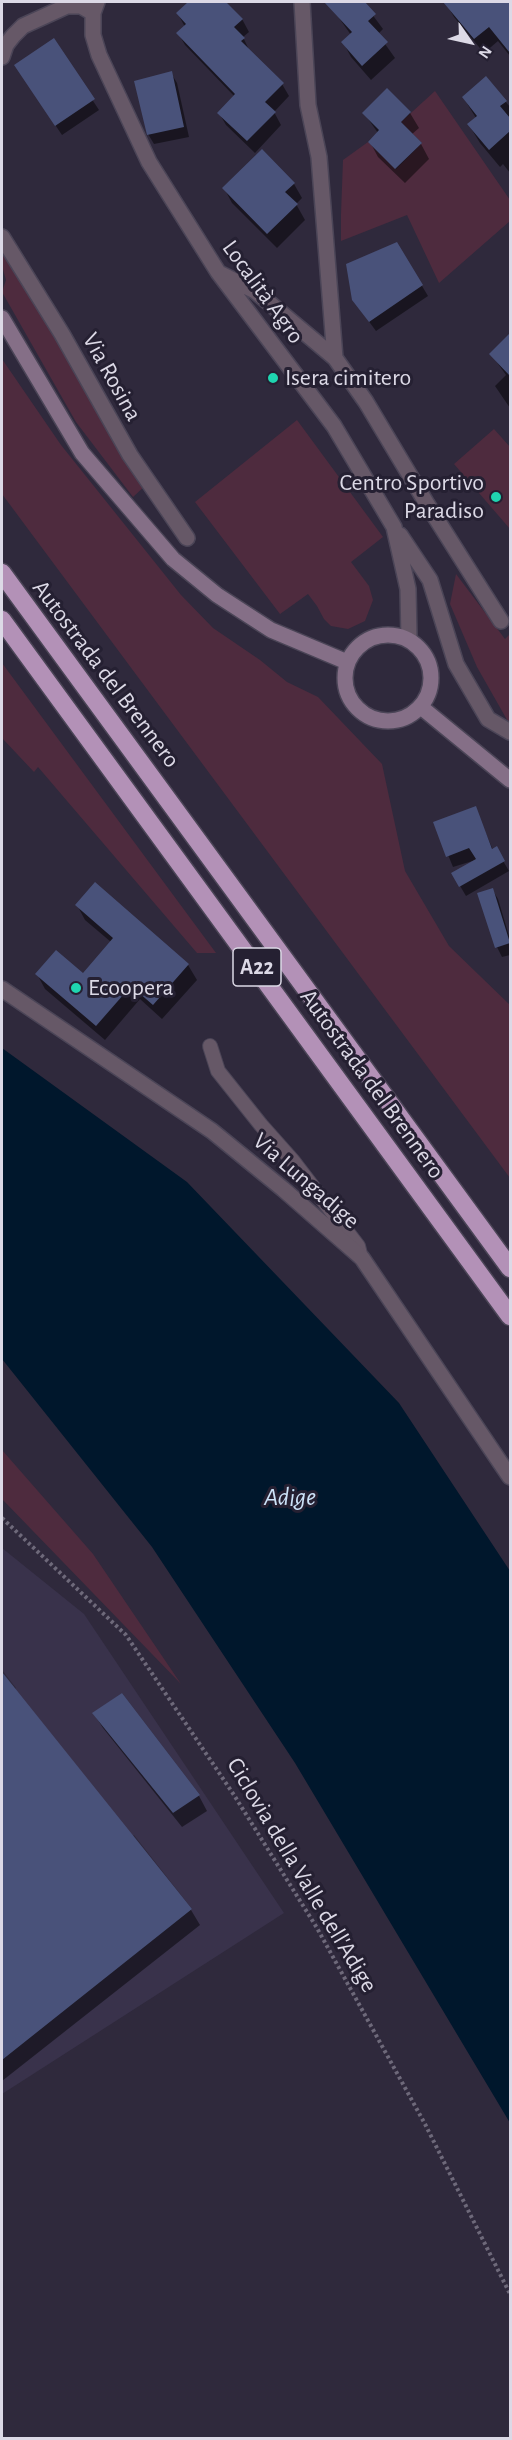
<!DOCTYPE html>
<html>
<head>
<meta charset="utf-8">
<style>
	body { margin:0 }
	#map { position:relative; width:512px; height:2440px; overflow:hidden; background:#2f293c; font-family:"Alegreya Sans",sans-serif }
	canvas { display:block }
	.frame { position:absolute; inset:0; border:3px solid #dcd9e6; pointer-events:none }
	.north { position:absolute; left:440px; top:12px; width:60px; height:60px; -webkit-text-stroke:4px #252032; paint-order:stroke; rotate:124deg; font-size:16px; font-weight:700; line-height:24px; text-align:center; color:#dcd9e6 }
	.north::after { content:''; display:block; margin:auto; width:21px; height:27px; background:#dcd9e6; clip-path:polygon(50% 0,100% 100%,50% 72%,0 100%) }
</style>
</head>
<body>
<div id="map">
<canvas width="512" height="2440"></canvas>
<div class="frame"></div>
<div class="north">N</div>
</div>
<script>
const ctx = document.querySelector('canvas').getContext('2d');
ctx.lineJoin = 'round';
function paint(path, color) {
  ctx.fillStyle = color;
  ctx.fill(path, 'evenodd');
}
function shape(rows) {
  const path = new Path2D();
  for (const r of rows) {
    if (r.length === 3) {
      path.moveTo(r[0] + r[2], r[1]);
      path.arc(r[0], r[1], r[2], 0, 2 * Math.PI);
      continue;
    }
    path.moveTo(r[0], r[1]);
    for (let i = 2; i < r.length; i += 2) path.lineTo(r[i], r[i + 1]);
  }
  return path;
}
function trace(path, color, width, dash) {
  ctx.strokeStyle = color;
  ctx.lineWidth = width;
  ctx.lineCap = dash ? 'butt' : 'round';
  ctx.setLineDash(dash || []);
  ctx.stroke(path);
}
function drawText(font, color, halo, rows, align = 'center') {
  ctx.font = font + ' "Alegreya Sans",sans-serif';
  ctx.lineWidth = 6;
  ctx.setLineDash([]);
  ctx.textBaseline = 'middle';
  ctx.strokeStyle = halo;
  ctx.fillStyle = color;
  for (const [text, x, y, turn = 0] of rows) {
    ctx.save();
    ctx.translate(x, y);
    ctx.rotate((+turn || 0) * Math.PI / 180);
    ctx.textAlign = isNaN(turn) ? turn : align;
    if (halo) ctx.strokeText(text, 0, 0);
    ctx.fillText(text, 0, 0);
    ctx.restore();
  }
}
paint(shape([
	[2,1548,84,1614,284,1913,2,2094,2,2060,192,1909,134,1835,2,1939,2,1912,118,1818,30,1708,2,1731,2,1700,16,1688,2,1670],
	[122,1693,200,1795,173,1813,93,1714]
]), '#39324b');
paint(shape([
	[435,91,510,200,510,221,439,283,407,215,341,241,341,214,343,160,368,142,396,169,422,143,401,122],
	[2,241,146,485,133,497,76,422,2,292,6,280,2,266],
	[2,359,61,445,181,595,213,628,260,660,287,682,318,697,382,764,405,871,449,946,510,1005,510,1178,2,494],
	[297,420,383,537,351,562,369,586,373,600,365,621,348,629,331,626,324,619,317,606,308,594,280,614,195,502],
	[494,429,510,447,510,529,454,464],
	[456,574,505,639,510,634,510,725,477,667,450,604],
	[2,663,216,953,197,953,38,767,34,772,2,738],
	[2,1450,93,1554,181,1684,2,1499]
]), '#4e2b3e');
paint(shape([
	[2,1048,187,1182,399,1403,510,1571,510,2123,295,1763,152,1547,2,1359]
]), '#00172c');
paint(shape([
	[190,2,224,2,242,19,249,32,243,37,250,52,282,84,289,96,274,112,281,125,255,153,226,125,219,113,235,97,185,45,178,33,185,27,178,14],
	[339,2,363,2,383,29,378,34,395,58,371,80,351,57,343,42,351,35,332,8],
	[445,2,510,2,510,56,498,41,484,53,454,17],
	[53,40,99,110,62,135,22,76],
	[171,73,177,83,189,137,154,144,148,134],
	[486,78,510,107,510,173,503,164,500,167,480,143,469,125,476,118,463,97],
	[364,113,410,113,419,128,411,135,421,144,429,159,405,183,378,157,370,142,378,133],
	[294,184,302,198,296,204,305,220,277,248,232,203,224,188],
	[397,244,428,296,376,331,353,300],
	[510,335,510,408,495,386,506,375,491,354],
	[475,808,493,850,496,849,509,871,466,896,453,874,479,859,453,867,435,823],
	[95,884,188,965,197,980,162,1019,140,999,105,1040,45,989,37,974,83,975,111,942,85,920,77,905],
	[492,889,498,899,510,939,510,955,502,957,497,947],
	[2,1675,191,1910,200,1925,2,2081],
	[122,1695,199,1796,207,1811,182,1827,103,1728,94,1714]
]), '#0007');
paint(shape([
	[188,2,226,2,243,19,234,27,245,38,241,41,284,83,265,102,276,112,247,141,217,113,235,94,176,33,186,24,176,13],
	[324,2,365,2,376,14,368,21,388,42,362,66,341,42,352,32],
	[443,2,510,2,510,53,489,27,474,39],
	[54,38,95,99,55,126,14,65],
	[172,71,184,127,147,135,134,81],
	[486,76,507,101,500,106,510,118,510,131,489,150,467,124,477,116,462,97],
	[387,88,411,112,401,122,422,143,395,169,368,142,379,130,362,113],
	[262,149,295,183,285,192,298,204,267,234,222,188],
	[397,242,423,285,369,322,352,300,346,264],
	[510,333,510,376,489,354],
	[476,806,492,849,497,846,505,861,459,887,451,873,476,859,469,848,446,857,433,822],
	[95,882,189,964,153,1005,131,986,96,1026,35,974,56,950,83,973,113,938,75,905],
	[493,888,510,943,495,948,477,893],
	[2,1672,192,1909,2,2060],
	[122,1693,200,1795,173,1813,92,1713]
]), '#49527a');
const lane = shape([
	[210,1046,218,1071,261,1125,293,1161,358,1246,361,1258]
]);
const street = shape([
	[97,2,93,13,93,35,99,55,149,162,218,272,334,426,394,527,408,589,409,638],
	[302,2,308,105,319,157,335,358],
	[2,57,6,45,13,36,23,26,67,6,81,6,93,13],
	[2,237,62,334,130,455,187,538],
	[221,274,255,291,335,358,366,402,427,504,501,621],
	[400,535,430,580,456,664,488,719,510,732],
	[2,989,212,1131,283,1189,362,1258,510,1477]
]);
const secondary = shape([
	[2,318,82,453,173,559,217,595,271,630,347,662],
	[388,678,43],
	[421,707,510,780]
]);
const highway = shape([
	[2,573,510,1268],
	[2,620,510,1316]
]);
trace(lane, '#4b4557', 16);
trace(street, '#4b4557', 18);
trace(secondary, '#4b4557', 18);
trace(highway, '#4b4557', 21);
trace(shape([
	[2,1518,126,1635,234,1795,317,1928,425,2124,510,2294]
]), '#6e697a', 4, [3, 3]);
trace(lane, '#665867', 14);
trace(street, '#665867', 15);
trace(secondary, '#856f87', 15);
trace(highway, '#b391b7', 18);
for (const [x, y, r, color] of [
	[273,378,6,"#1fd5b0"],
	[496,497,6,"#1fd5b0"],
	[76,988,6,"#1fd5b0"]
]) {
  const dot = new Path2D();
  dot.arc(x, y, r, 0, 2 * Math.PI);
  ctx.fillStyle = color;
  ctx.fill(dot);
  trace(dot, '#252032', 2);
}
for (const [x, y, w] of [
	[257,967,48]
]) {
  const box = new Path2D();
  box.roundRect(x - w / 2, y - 19, w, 38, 4.5);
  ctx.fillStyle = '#252032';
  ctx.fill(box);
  trace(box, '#dcd9e6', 1.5);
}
drawText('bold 22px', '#dcd9e6', null, [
	["A22",257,967]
]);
drawText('24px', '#dcd9e6', '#252032', [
	["Località Agro",263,292,54],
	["Via Rosina",112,377,61],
	["Autostrada del Brennero",106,674,53],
	["Autostrada del Brennero",372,1084,54],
	["Via Lungadige",306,1181,41],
	["Ciclovia della Valle dell'Adige",302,1875,59]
]);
drawText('24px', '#dcd9e6', '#252032', [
	["Isera cimitero",285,378],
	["Centro Sportivo",484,483,"right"],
	["Paradiso",484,511,"right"],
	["Ecoopera",88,988]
], 'left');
drawText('italic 26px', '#cce2f8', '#252032', [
	["Adige",290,1497]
]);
</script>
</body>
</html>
